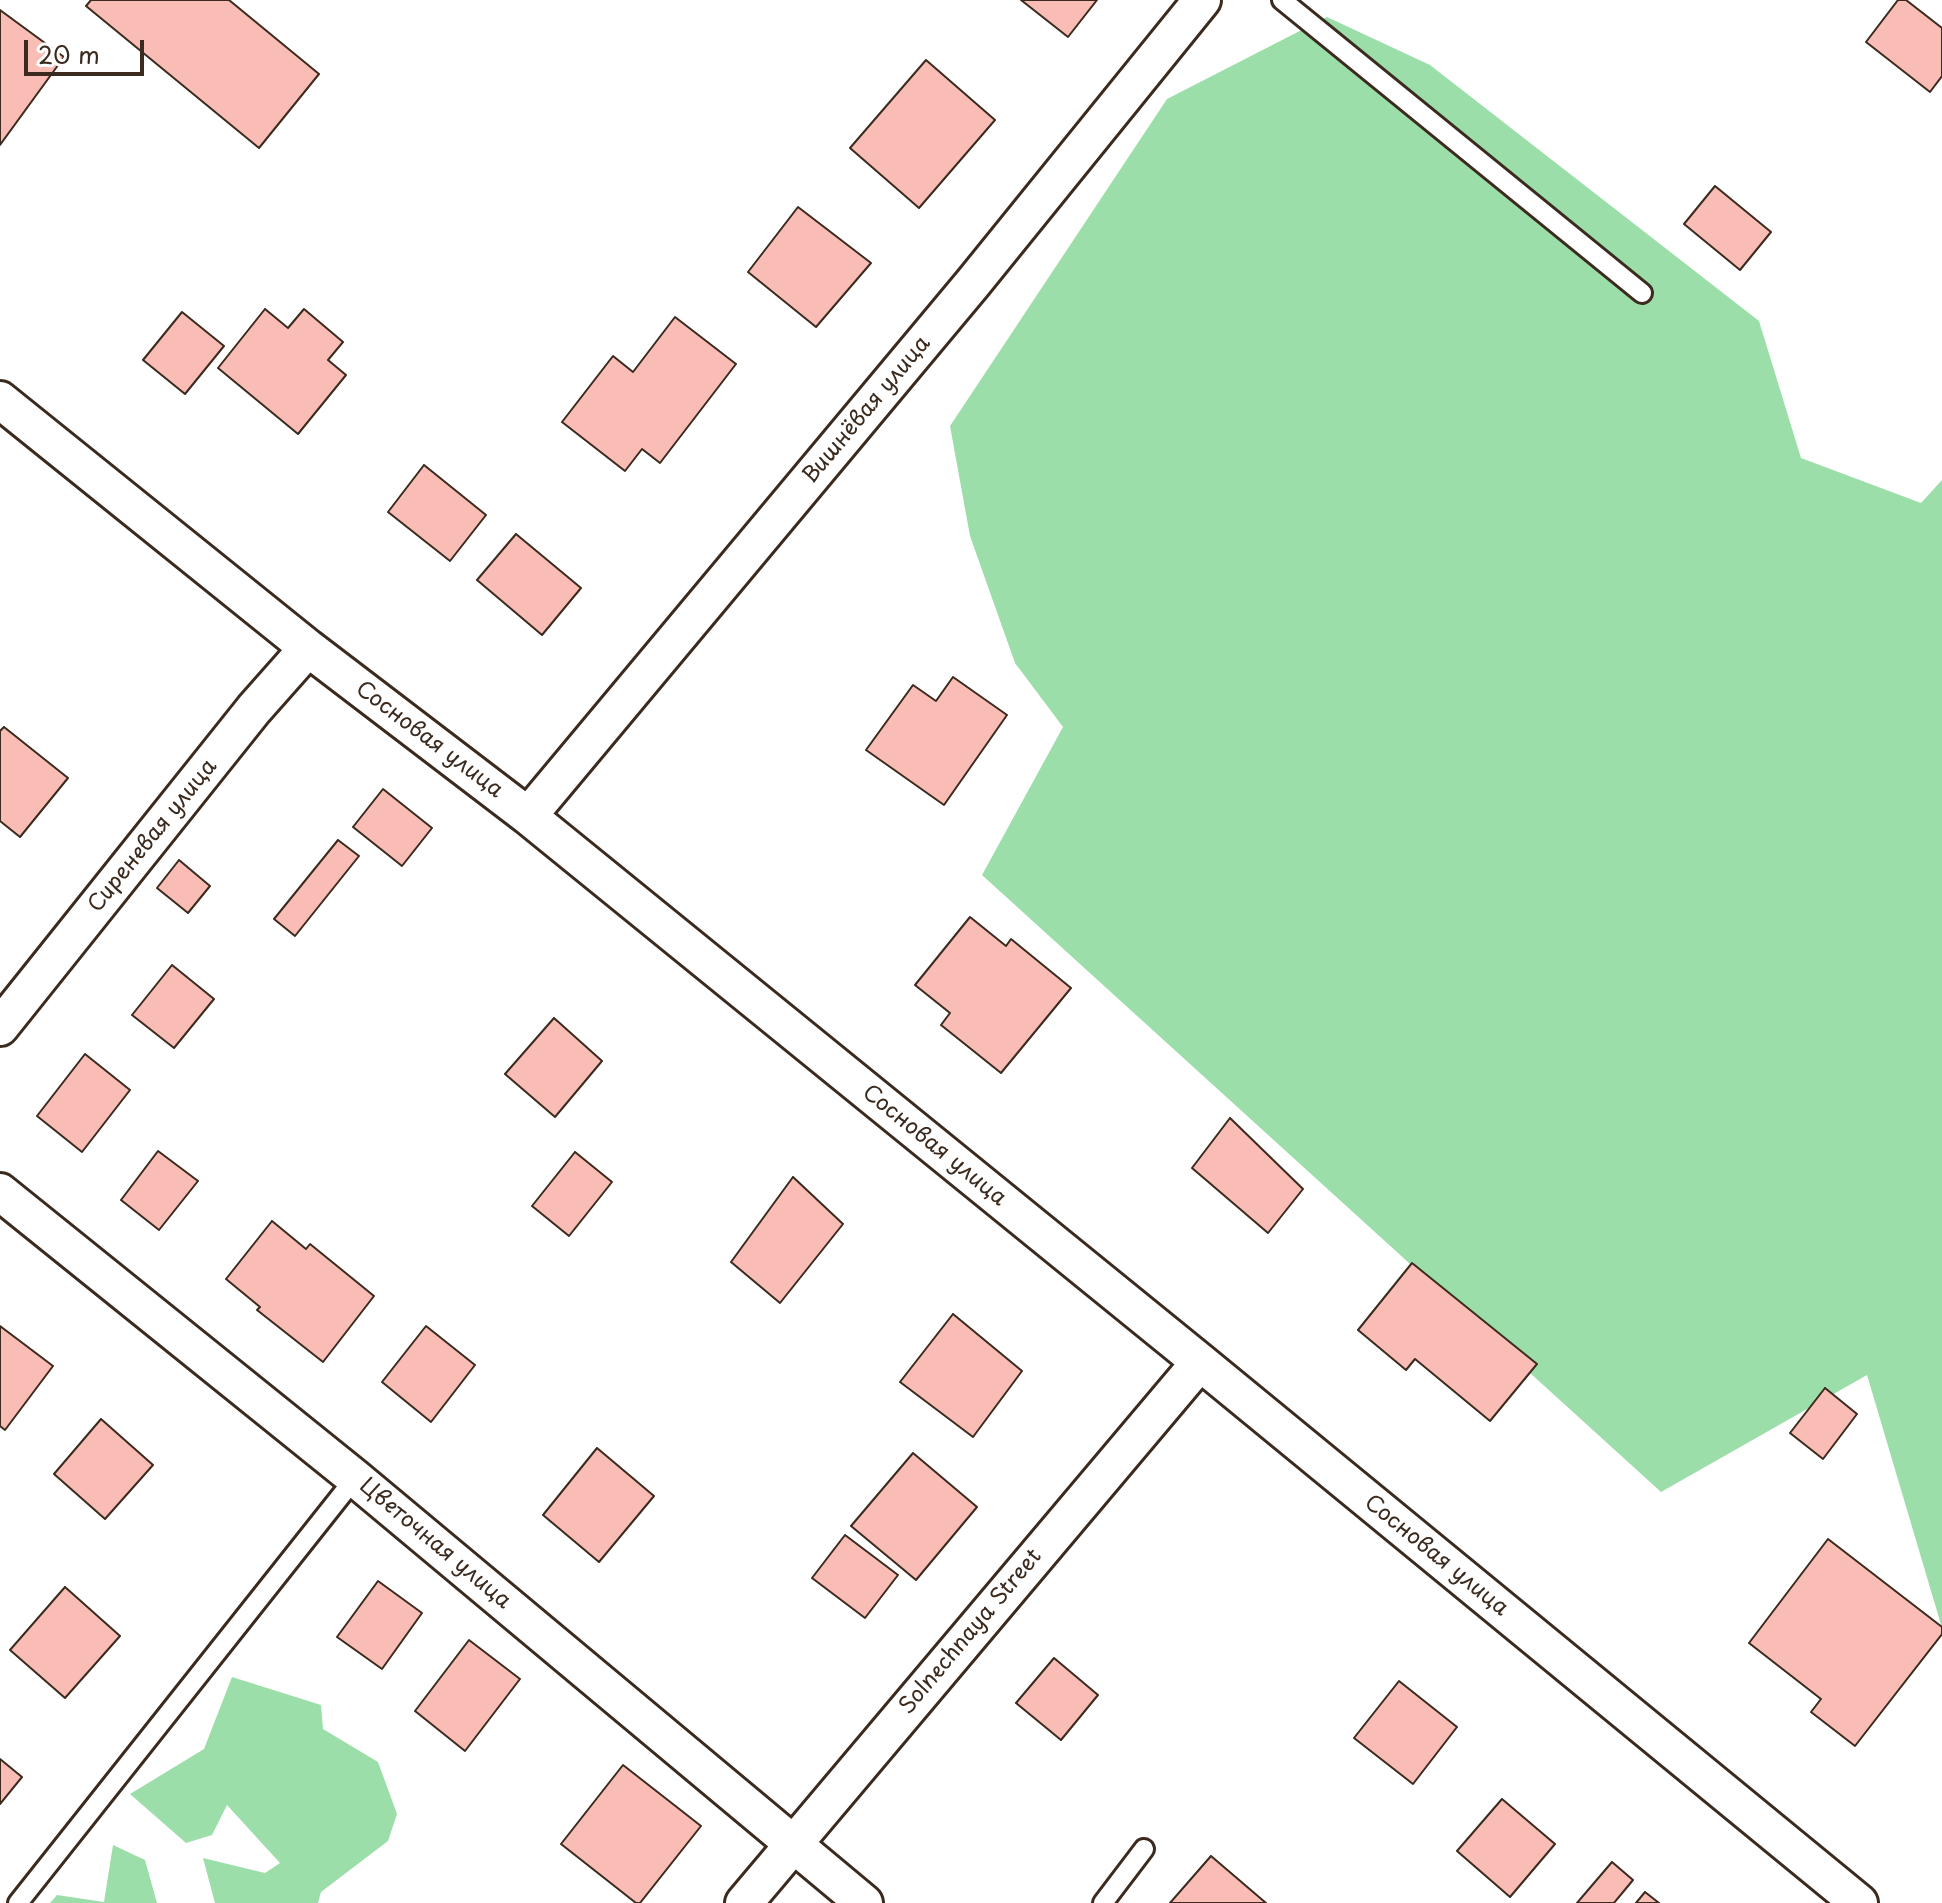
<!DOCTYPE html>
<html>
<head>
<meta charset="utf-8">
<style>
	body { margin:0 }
	#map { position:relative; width:1942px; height:1903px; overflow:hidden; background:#fff; font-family:"Playpen Sans",sans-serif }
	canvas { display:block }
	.scale { position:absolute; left:24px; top:40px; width:120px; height:36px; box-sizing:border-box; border:4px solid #3b2a1e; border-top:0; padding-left:10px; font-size:24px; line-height:28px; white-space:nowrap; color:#3b2a1e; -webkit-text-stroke:6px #fff; paint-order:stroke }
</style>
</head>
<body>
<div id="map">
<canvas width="1942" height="1903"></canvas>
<div class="scale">20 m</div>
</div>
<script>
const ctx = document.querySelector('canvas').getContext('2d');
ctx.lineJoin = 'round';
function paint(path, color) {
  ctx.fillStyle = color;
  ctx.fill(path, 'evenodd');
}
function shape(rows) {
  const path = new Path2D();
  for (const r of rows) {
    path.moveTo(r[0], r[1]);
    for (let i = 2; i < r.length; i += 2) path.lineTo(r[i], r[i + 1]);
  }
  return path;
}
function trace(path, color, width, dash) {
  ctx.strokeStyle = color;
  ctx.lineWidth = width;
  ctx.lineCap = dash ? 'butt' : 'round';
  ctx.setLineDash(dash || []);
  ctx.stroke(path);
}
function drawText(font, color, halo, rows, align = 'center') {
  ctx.font = font + ' "Playpen Sans",sans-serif';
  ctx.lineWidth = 6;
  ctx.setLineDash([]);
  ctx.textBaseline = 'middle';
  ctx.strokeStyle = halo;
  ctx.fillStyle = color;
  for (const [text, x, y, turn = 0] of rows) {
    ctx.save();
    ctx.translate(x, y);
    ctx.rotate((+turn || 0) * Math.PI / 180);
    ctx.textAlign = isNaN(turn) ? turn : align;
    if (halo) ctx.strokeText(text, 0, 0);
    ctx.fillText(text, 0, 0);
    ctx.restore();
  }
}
paint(shape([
	[1327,17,1430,65,1759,321,1801,458,1921,503,1942,480,1942,1628,1867,1375,1661,1492,982,875,1063,727,1015,663,970,536,950,426,1167,99],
	[232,1677,321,1705,323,1729,378,1762,397,1814,388,1841,321,1892,318,1903,215,1903,203,1858,265,1873,280,1863,227,1805,212,1835,186,1843,130,1794,204,1749],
	[113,1845,145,1860,157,1903,50,1903,57,1895,104,1902]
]), '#9cdea9');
const building = shape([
	[91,0,229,0,319,74,259,148,86,6,91,0],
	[1021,0,1097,0,1068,37,1021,0],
	[1898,0,1906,0,1942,28,1942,76,1930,92,1866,42,1898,0],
	[0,10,64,57,0,145,0,10],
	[926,60,995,120,919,208,850,148,926,60],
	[1715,186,1771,232,1740,270,1684,224,1715,186],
	[798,207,871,263,816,327,748,272,798,207],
	[265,309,288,328,304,309,343,342,328,360,346,375,298,434,218,368,265,309],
	[182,312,224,346,185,394,143,360,182,312],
	[675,317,736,364,660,463,642,449,625,471,562,422,613,356,633,372,675,317],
	[424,465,486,515,450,561,388,512,424,465],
	[516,534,581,588,542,635,477,580,516,534],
	[953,677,1007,715,944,805,866,750,913,685,936,701,953,677],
	[4,727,68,778,20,837,0,821,0,731,4,727],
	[383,789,432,828,402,866,353,827,383,789],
	[338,840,359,856,295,936,274,919,338,840],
	[179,860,210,886,188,913,157,888,179,860],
	[970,917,1006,946,1011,939,1071,988,1001,1073,941,1025,950,1013,915,985,970,917],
	[172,965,214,999,174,1048,132,1015,172,965],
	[554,1018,602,1061,555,1117,505,1074,554,1018],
	[85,1054,130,1090,82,1152,37,1116,85,1054],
	[1230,1118,1303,1189,1268,1233,1192,1168,1230,1118],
	[158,1151,198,1181,159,1230,121,1200,158,1151],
	[575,1152,612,1182,569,1236,532,1206,575,1152],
	[793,1177,843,1224,780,1303,731,1262,793,1177],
	[272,1221,306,1249,310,1244,374,1296,323,1362,257,1310,260,1307,226,1279,272,1221],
	[1412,1263,1537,1364,1490,1421,1415,1359,1406,1370,1358,1330,1412,1263],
	[953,1314,1022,1371,973,1437,900,1382,953,1314],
	[0,1326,53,1366,5,1430,0,1426,0,1326],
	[426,1326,475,1365,431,1422,382,1382,426,1326],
	[1825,1388,1857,1414,1823,1459,1790,1433,1825,1388],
	[101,1419,153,1465,105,1519,54,1474,101,1419],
	[597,1448,654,1496,599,1562,543,1515,597,1448],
	[913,1453,977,1507,916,1580,851,1526,913,1453],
	[845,1535,898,1575,865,1618,812,1578,845,1535],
	[1828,1539,1942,1627,1942,1634,1855,1746,1811,1712,1821,1699,1749,1643,1828,1539],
	[378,1581,422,1613,382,1669,337,1637,378,1581],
	[65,1587,120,1636,65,1698,10,1650,65,1587],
	[469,1640,520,1679,465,1751,415,1711,469,1640],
	[1054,1658,1098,1695,1061,1740,1016,1703,1054,1658],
	[1399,1681,1457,1727,1413,1784,1354,1738,1399,1681],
	[0,1759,22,1777,0,1804,0,1759],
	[623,1765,701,1826,640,1903,636,1903,561,1844,623,1765],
	[1502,1799,1555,1844,1510,1897,1457,1851,1502,1799],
	[1211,1856,1266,1903,1170,1903,1211,1856],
	[1612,1862,1633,1880,1614,1903,1577,1903,1612,1862],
	[1645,1892,1659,1903,1636,1903,1645,1892]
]);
paint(building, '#f9bdb5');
trace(building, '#3b2a1e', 2);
const service = shape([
	[1282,0,1642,293],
	[18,1903,355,1478],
	[1103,1903,1144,1849]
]);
const minor = shape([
	[0,400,308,648,528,816,1200,1362,1859,1903],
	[528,816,973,283,1202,0],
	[0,1027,254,709,308,648],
	[0,1192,355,1478,864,1903],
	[744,1903,1200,1362]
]);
trace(service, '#3b2a1e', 24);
trace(minor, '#3b2a1e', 42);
trace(service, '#fff', 18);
trace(minor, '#fff', 36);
drawText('22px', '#3b2a1e', '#fff', [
	["Вишнёвая улица",867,410,-50],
	["Сосновая улица",429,740,37],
	["Сиреневая улица",153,836,-51],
	["Сосновая улица",934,1146,39],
	["Цветочная улица",435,1544,40],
	["Сосновая улица",1436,1556,39],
	["Solnechnaya Street",971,1632,-50]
]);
</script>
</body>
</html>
